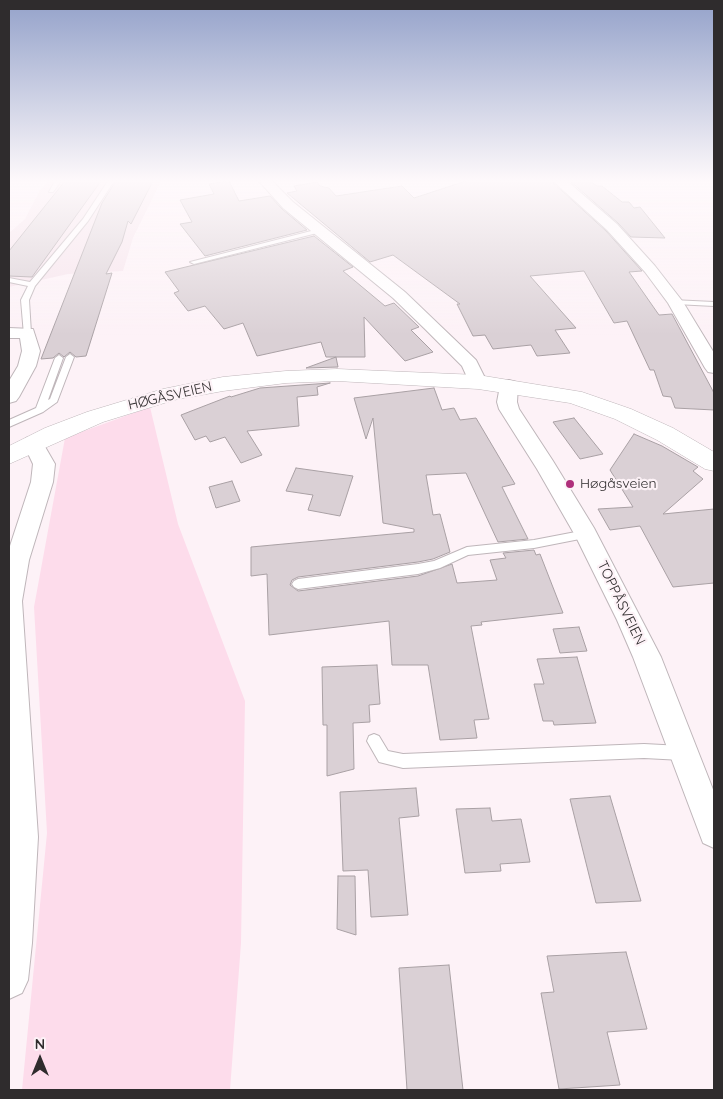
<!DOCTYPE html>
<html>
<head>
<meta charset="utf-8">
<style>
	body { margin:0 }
	#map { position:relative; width:723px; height:1099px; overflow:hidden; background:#fdf2f7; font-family:Quicksand,sans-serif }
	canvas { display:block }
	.frame { position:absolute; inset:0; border:10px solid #2f2c2d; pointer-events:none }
	.north { position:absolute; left:15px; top:1034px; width:50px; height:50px; -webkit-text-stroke:4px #fdf2f7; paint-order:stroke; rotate:0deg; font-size:14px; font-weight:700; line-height:20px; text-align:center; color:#2f2c2d }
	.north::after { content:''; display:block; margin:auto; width:18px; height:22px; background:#2f2c2d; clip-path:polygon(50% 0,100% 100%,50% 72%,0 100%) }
</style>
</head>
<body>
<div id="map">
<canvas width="723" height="1099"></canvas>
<div class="frame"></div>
<div class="north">N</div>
</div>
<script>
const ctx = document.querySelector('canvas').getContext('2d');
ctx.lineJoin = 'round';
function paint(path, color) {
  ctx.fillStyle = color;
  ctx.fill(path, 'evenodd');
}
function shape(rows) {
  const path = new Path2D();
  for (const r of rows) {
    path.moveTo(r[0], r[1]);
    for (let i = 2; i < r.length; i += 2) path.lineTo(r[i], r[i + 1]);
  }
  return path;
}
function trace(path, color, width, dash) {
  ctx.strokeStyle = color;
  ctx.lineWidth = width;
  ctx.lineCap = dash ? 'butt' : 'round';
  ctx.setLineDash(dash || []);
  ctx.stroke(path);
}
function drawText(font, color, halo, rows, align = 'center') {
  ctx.font = font + ' Quicksand,sans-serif';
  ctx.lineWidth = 4.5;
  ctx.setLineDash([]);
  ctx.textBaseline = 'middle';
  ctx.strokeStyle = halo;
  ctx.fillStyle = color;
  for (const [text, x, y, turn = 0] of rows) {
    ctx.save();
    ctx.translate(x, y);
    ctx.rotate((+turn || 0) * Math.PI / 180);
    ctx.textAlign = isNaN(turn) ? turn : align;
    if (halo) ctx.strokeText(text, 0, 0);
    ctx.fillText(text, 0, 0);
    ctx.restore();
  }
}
paint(shape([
	[49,181,161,181,133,238,123,271,68,274,9,287,9,233,25,219,40,190]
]), '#f6e4ec');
paint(shape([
	[150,407,178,524,245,701,241,943,230,1090,22,1090,47,833,34,607,65,438]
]), '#fddceb');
const building = shape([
	[65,181,101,181,32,277,9,276,9,251,65,181],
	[116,181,153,181,131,224,128,221,122,242,106,274,112,273,86,356,76,357,70,352,64,357,59,353,53,358,41,359,102,203,116,181],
	[229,181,239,201,270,196,282,209,307,230,205,256,180,224,192,222,180,200,214,194,209,184,229,181],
	[466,181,551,181,606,231,642,271,629,272,659,315,672,314,714,393,714,410,675,408,671,397,663,396,654,370,650,370,627,321,614,323,584,271,530,276,576,328,555,330,570,353,537,356,531,345,493,349,485,335,473,336,457,304,460,304,393,255,370,262,287,193,297,191,294,186,317,182,320,186,329,188,336,196,402,186,414,198,466,181],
	[570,181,590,181,597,186,602,186,622,202,629,202,634,208,640,207,665,238,631,237,618,223,570,181],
	[314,236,353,267,343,271,385,306,394,303,419,327,411,330,433,352,405,361,364,317,365,357,336,357,338,367,306,368,336,357,326,357,321,342,257,356,243,323,224,329,205,306,188,311,174,293,179,291,165,272,314,236],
	[330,383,317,387,318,395,297,397,299,426,247,431,262,455,241,463,225,437,210,442,206,436,195,440,181,415,230,396,231,397,260,388,330,383],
	[434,388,442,410,454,408,460,420,476,418,515,484,502,487,528,539,498,542,466,473,426,475,433,515,440,514,450,552,433,559,418,562,298,577,292,580,290,585,298,591,418,576,452,564,457,583,497,580,490,560,506,558,503,553,534,550,536,555,540,554,563,613,481,622,482,625,471,626,489,719,474,720,477,738,440,740,428,665,392,665,389,621,269,635,267,574,251,576,251,547,414,532,414,529,383,523,373,418,366,439,354,398,434,388],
	[574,418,603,454,580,459,553,422,574,418],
	[634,434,662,446,698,467,693,471,703,479,663,514,714,509,714,583,673,587,640,526,610,530,598,509,633,507,610,470,634,434],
	[296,468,353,476,340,516,308,510,313,495,286,491,296,468],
	[232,481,240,501,216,508,209,487,232,481],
	[579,627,587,651,560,653,553,629,579,627],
	[577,657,596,723,554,725,553,721,543,721,534,684,544,684,537,659,577,657],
	[377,665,380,704,369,705,370,722,353,723,354,769,327,776,327,725,323,725,322,667,377,665],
	[416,788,419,816,399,818,408,915,371,917,368,870,343,871,340,792,416,788],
	[610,796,641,901,596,903,570,799,610,796],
	[490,808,492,821,521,819,530,862,500,864,501,871,465,873,456,809,490,808],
	[338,876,355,876,356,935,337,929,338,876],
	[626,952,647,1029,607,1032,620,1085,559,1089,541,993,554,992,547,956,626,952],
	[449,965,463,1090,407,1090,399,968,449,965]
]);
paint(building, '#dad0d5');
trace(building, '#a9a0a4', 1);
const service = shape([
	[55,181,61,181,53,192,49,192,55,181],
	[108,181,114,181,88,221,35,286,29,300,31,333,24,335,21,300,28,286,9,282,9,278,30,282,83,219,108,181],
	[319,229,322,231,321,232,194,264,190,262,319,229],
	[672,300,714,302,714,306,675,304,672,304,672,300],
	[70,354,74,357,57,402,43,412,9,427,9,420,36,408,55,358,59,355,63,358,48,400,50,399,66,357,70,354],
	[586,530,592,534,590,537,534,548,468,555,440,568,418,574,298,589,294,587,292,584,294,581,298,579,418,564,434,561,467,547,534,540,586,530],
	[374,734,379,736,388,751,403,754,644,744,682,746,687,748,689,753,687,758,682,760,644,758,403,768,379,762,367,741,369,736,374,734]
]);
const minor = shape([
	[259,181,272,181,293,202,405,292,476,360,487,382,485,386,478,388,471,386,462,366,424,328,393,298,283,208,259,181],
	[553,181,567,181,617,224,655,266,683,302,714,353,714,373,708,372,705,368,668,303,645,272,607,230,553,181],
	[9,328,33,329,40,351,36,366,19,397,16,401,9,403,9,381,18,366,22,351,20,338,9,338,9,328],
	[509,380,516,382,518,386,517,402,519,409,553,461,594,528,661,657,714,792,714,848,703,843,633,657,617,620,576,537,537,469,499,409,497,402,500,386,502,382,509,380],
	[33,436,40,438,55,464,53,482,29,560,22,601,38,837,32,943,28,980,22,993,9,999,9,549,31,482,33,464,23,443,26,438,33,436]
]);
const tertiary = shape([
	[337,369,478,375,582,392,631,409,673,428,714,452,714,471,705,469,657,440,615,419,570,403,478,389,337,381,286,383,223,391,174,400,103,422,9,464,9,446,45,428,87,412,163,389,223,377,286,371,337,369]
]);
trace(service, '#bfb6ba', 2);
trace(minor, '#bfb6ba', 2);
trace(tertiary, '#bfb6ba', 1);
paint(service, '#fff');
paint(minor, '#fff');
paint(tertiary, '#fff');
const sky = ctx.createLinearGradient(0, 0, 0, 335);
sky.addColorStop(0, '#94a2ca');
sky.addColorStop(0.54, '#fef9fb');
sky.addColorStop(1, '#fef9fb00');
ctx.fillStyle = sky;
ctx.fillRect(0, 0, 723, 335);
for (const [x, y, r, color] of [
	[570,484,5,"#af2f7b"]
]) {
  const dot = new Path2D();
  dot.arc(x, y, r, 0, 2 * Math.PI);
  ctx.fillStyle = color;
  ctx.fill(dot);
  trace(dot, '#fdf2f7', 2);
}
drawText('14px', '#2f2c2d', '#fdf2f7', [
	["HØGÅSVEIEN",170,396,-13],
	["TOPPÅSVEIEN",621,603,64]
]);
drawText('14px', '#2f2c2d', '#fdf2f7', [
	["Høgåsveien",580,484]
], 'left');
</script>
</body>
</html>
